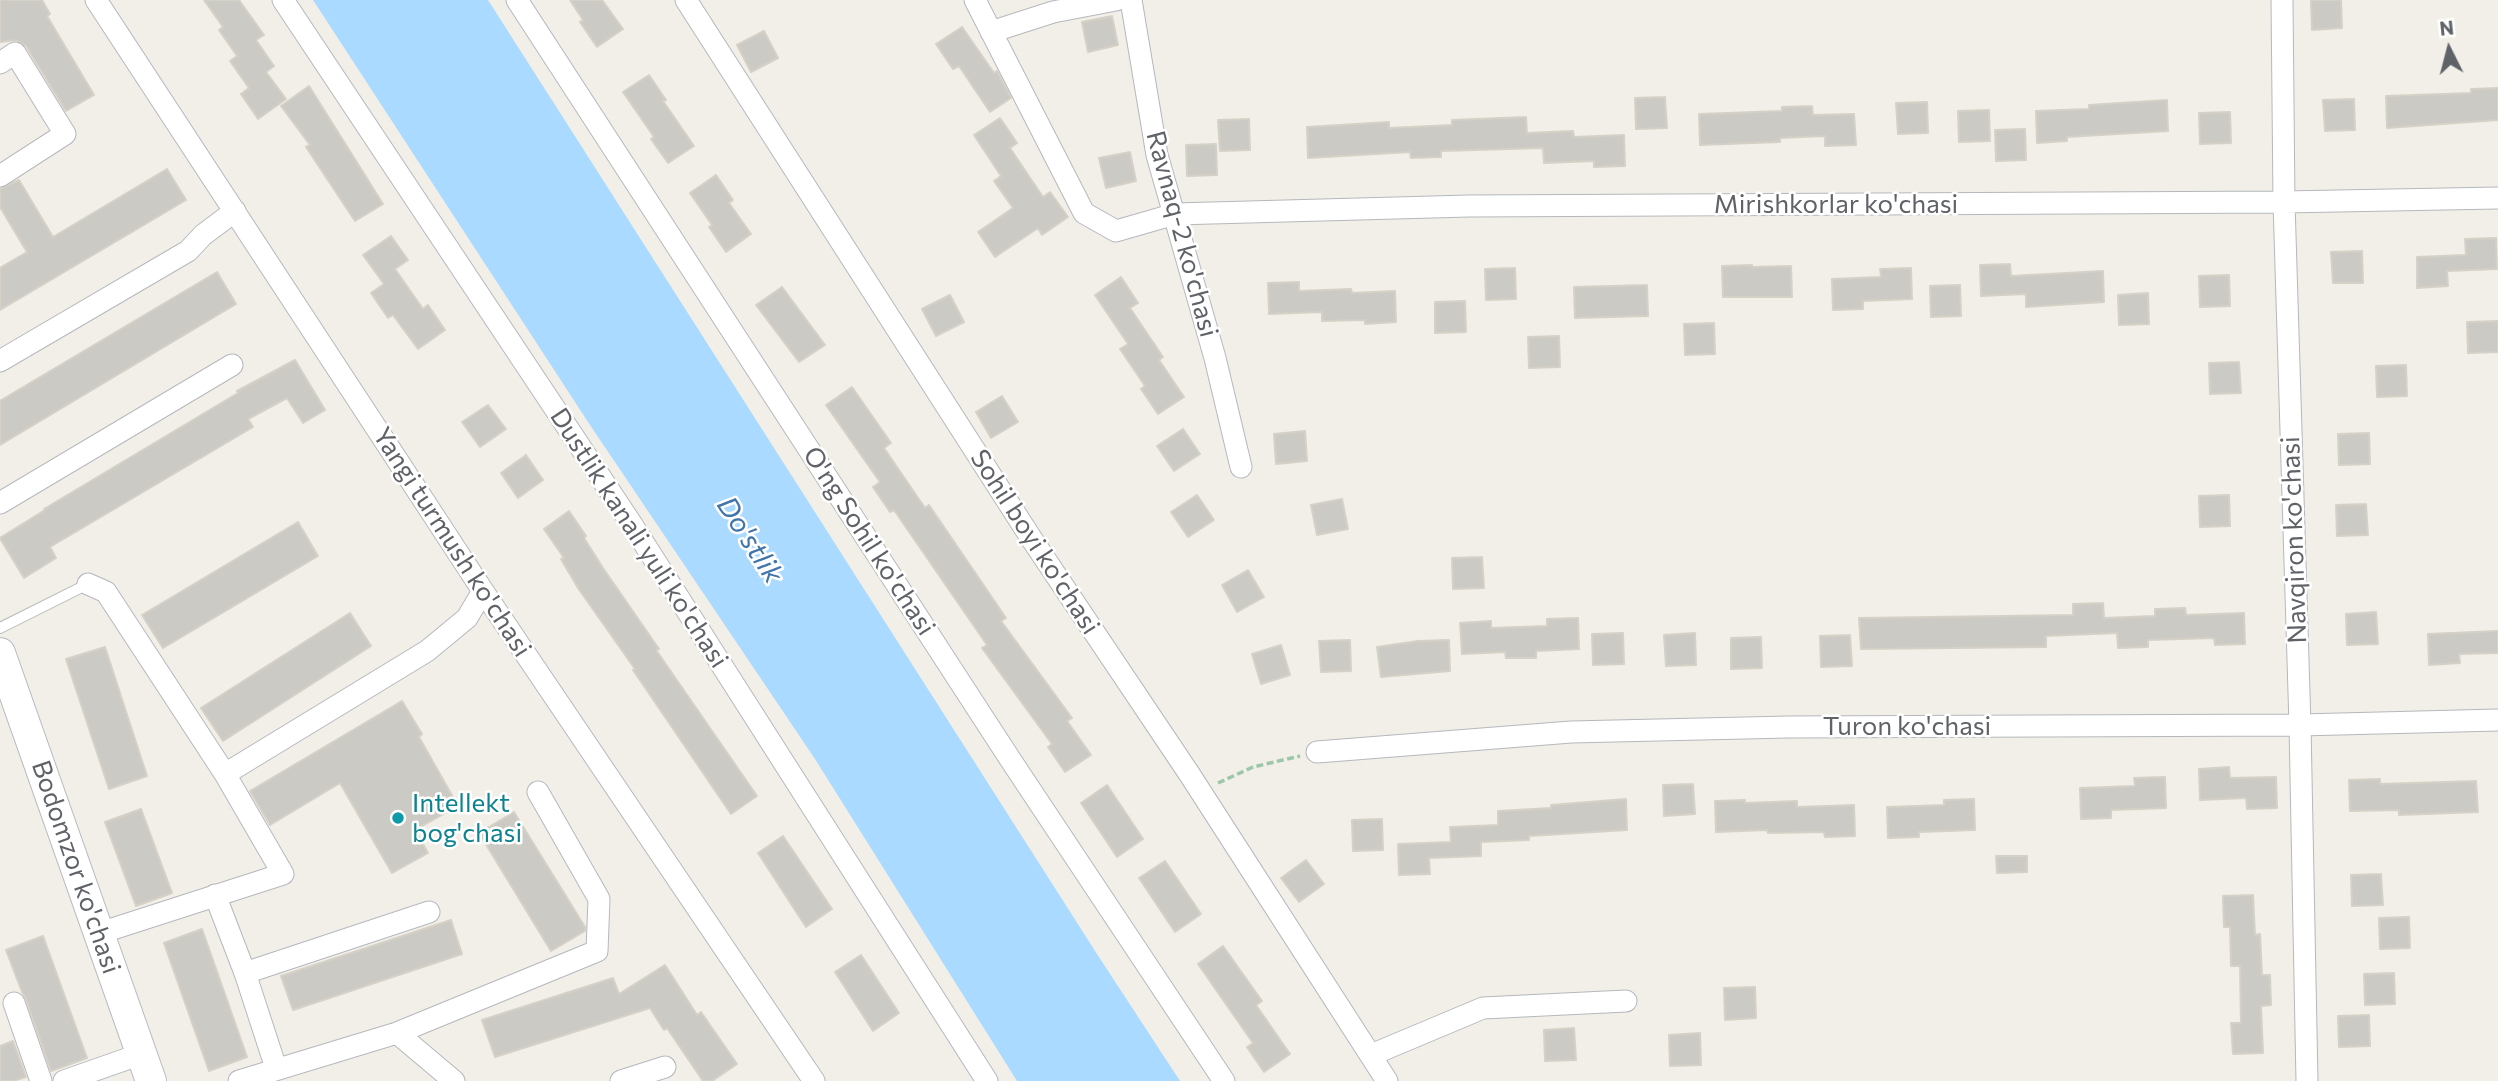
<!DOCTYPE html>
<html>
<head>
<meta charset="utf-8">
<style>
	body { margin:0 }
	#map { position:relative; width:2498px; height:1081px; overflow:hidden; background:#f1efe8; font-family:Commissioner,sans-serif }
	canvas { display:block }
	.north { position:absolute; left:2414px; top:14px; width:70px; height:70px; -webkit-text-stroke:5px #fff; paint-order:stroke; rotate:354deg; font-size:19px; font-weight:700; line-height:28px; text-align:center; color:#5f6368 }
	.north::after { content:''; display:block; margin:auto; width:24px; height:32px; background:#5f6368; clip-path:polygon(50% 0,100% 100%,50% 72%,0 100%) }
</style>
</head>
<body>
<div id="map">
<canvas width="2498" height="1081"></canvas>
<div class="north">N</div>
</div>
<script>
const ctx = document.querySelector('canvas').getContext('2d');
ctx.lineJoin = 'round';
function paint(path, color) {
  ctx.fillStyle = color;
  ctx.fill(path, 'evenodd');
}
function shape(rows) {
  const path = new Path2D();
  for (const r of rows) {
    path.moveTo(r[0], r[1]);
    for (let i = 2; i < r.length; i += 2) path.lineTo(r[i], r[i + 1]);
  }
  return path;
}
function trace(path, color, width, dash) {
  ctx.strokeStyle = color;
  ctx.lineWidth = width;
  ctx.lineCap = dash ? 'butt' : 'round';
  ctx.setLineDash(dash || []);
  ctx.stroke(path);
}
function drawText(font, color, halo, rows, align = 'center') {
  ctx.font = font + ' Commissioner,sans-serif';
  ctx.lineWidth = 5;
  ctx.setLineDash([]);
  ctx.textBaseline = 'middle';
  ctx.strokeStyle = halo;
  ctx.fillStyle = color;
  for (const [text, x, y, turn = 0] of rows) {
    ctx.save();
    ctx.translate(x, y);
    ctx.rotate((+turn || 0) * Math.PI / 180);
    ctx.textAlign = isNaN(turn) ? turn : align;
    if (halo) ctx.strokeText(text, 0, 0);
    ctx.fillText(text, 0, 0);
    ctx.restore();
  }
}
paint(shape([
	[313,0,488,0,1097,954,1180,1081,1017,1081,815,759,590,425]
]), '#aadaff');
const building = shape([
	[0,0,42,0,50,14,47,16,94,95,66,111,26,46,16,40,0,42,0,0],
	[204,0,239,0,264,35,256,40,274,66,266,72,286,99,258,119,241,94,249,88,230,61,237,56,219,30,223,27,204,0],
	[570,0,602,0,623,29,597,47,580,22,583,20,570,0],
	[2311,0,2341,0,2342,28,2312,30,2311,0],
	[1112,16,1118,45,1088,52,1082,22,1112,16],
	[962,27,994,73,997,71,1011,98,990,112,959,66,953,69,936,44,962,27],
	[764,31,778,58,751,72,737,45,764,31],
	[649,75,666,100,663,101,694,146,668,163,651,139,654,137,623,92,649,75],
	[309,86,383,204,355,221,306,147,310,145,281,106,309,86],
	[2498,88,2498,120,2387,128,2386,96,2471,93,2471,89,2498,88],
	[1665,97,1667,128,1636,129,1635,98,1665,97],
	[2354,99,2355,130,2325,131,2323,100,2354,99],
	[2167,100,2168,131,2067,137,2067,141,2037,143,2036,111,2089,109,2089,105,2167,100],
	[1927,102,1928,133,1898,134,1896,103,1927,102],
	[1812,106,1813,115,1854,114,1856,145,1825,146,1825,136,1780,138,1780,142,1700,145,1699,114,1782,111,1782,107,1812,106],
	[1989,110,1990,141,1959,142,1958,111,1989,110],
	[2230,112,2231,143,2200,144,2199,113,2230,112],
	[1526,117,1527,133,1573,131,1574,137,1624,135,1625,166,1594,167,1594,161,1544,163,1543,148,1441,151,1441,157,1411,158,1410,152,1308,158,1307,127,1389,122,1389,128,1452,125,1452,120,1526,117],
	[1000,118,1017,143,1010,148,1043,197,1050,192,1068,217,1042,235,1038,228,995,257,978,232,1013,208,994,181,1001,176,974,135,1000,118],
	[1249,119,1250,150,1220,151,1218,120,1249,119],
	[2025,129,2026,160,1996,161,1995,130,2025,129],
	[1216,144,1217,175,1187,176,1186,145,1216,144],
	[1130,152,1136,181,1106,188,1099,158,1130,152],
	[167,169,186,200,0,310,0,268,27,252,0,207,0,189,19,180,53,237,167,169],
	[716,175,733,200,729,203,751,234,726,252,709,227,712,225,690,193,716,175],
	[391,236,408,260,395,269,423,309,428,305,445,330,418,349,393,315,388,318,371,293,384,284,363,255,391,236],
	[2496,238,2497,269,2447,271,2448,286,2417,288,2417,257,2466,255,2465,239,2496,238],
	[2362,251,2363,283,2333,283,2331,252,2362,251],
	[2010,264,2011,276,2103,271,2104,302,2026,307,2026,294,1981,296,1980,265,2010,264],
	[1752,265,1752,267,1791,266,1792,297,1723,297,1722,266,1752,265],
	[1515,268,1516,299,1486,300,1485,269,1515,268],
	[1911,268,1912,299,1863,301,1863,309,1833,310,1832,279,1881,277,1880,269,1911,268],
	[217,272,236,304,0,445,0,401,217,272],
	[2229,275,2230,306,2200,307,2199,276,2229,275],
	[1121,277,1138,303,1130,308,1163,357,1159,360,1184,397,1158,414,1141,389,1145,386,1120,349,1128,344,1095,295,1121,277],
	[1299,282,1299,291,1351,289,1352,293,1395,291,1396,322,1365,324,1365,320,1322,321,1322,312,1269,314,1268,283,1299,282],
	[1647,285,1648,316,1575,318,1574,287,1647,285],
	[1960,285,1961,316,1931,317,1930,286,1960,285],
	[782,287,825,345,799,362,756,305,782,287],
	[2148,293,2149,324,2119,325,2118,295,2148,293],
	[950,295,964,322,936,336,922,309,950,295],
	[1465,301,1466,332,1435,333,1435,302,1465,301],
	[2498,321,2498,352,2468,353,2467,322,2498,321],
	[1714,323,1715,354,1685,355,1684,324,1714,323],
	[1559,336,1560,367,1529,368,1528,337,1559,336],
	[295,360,325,410,303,423,287,398,248,419,253,427,50,547,56,558,24,578,0,538,45,510,44,509,238,393,237,391,295,360],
	[2239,362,2241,393,2210,394,2209,363,2239,362],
	[2406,365,2407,396,2377,397,2376,366,2406,365],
	[852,387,891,443,884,448,925,508,929,505,1006,618,1001,621,1072,718,1067,721,1091,755,1065,772,1048,747,1052,744,982,648,987,645,894,510,890,512,873,487,880,482,826,405,852,387],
	[1002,396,1018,422,991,438,976,412,1002,396],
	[488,405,506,429,480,447,462,422,488,405],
	[1183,429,1200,454,1174,471,1157,446,1183,429],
	[1305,431,1307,461,1276,464,1274,434,1305,431],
	[2369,433,2370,464,2339,465,2338,434,2369,433],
	[526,455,543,480,518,498,501,473,526,455],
	[1197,495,1214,520,1188,537,1171,512,1197,495],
	[2229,495,2230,526,2200,527,2199,496,2229,495],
	[1342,499,1348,529,1317,535,1311,505,1342,499],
	[2366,504,2368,535,2337,536,2336,505,2366,504],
	[569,511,586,536,584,538,603,568,659,649,656,650,757,796,731,814,633,670,635,669,578,588,561,559,564,558,544,529,569,511],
	[298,522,318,556,163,648,142,615,298,522],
	[1482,557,1484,588,1453,589,1452,558,1482,557],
	[1248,570,1264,597,1237,612,1222,585,1248,570],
	[2103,603,2104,618,2155,616,2155,609,2185,608,2186,615,2244,613,2245,644,2215,645,2214,638,2148,640,2148,647,2118,648,2117,633,2046,636,2046,647,1861,649,1859,618,2073,615,2073,604,2103,603],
	[2376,612,2378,644,2347,645,2346,614,2376,612],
	[350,613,371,646,223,741,201,708,350,613],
	[1578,618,1579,649,1536,651,1536,658,1506,658,1505,652,1462,654,1460,623,1491,621,1491,628,1547,626,1547,619,1578,618],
	[2498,631,2498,653,2459,654,2460,663,2429,665,2428,634,2498,631],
	[1623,633,1624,664,1593,665,1592,634,1623,633],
	[1695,633,1696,665,1666,666,1664,635,1695,633],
	[1850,635,1852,666,1821,667,1820,636,1850,635],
	[1761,637,1762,668,1731,669,1731,638,1761,637],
	[1350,640,1351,671,1321,672,1319,641,1350,640],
	[1449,640,1450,671,1381,677,1377,647,1418,641,1449,640],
	[1281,645,1290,675,1261,684,1252,654,1281,645],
	[105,647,147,776,109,789,66,659,105,647],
	[402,701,422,734,419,737,458,806,415,830,428,853,392,873,340,783,270,825,250,791,402,701],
	[2229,767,2230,778,2276,777,2277,808,2247,809,2246,798,2200,800,2199,769,2229,767],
	[2165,777,2166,808,2111,810,2111,818,2081,819,2080,788,2135,786,2134,778,2165,777],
	[2380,779,2380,784,2476,781,2478,812,2399,815,2399,810,2350,811,2349,780,2380,779],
	[1693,784,1695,814,1664,816,1663,785,1693,784],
	[1107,785,1143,839,1117,857,1081,803,1107,785],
	[1626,799,1627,830,1529,836,1529,840,1481,842,1481,856,1429,858,1430,874,1399,875,1398,844,1451,842,1450,827,1498,825,1498,811,1551,808,1551,805,1626,799],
	[1974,799,1975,830,1919,832,1919,837,1888,838,1887,807,1944,805,1944,800,1974,799],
	[1745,800,1745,803,1797,801,1797,807,1854,805,1855,836,1825,837,1824,832,1768,833,1767,830,1716,832,1715,801,1745,800],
	[141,809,172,893,136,906,105,822,141,809],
	[514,812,585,927,585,931,551,951,479,833,514,812],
	[1382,819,1383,850,1353,851,1352,820,1382,819],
	[783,836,832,909,806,927,758,853,783,836],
	[1996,856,2027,856,2027,872,1997,873,1996,856],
	[1306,860,1324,884,1299,902,1281,878,1306,860],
	[1165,861,1201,914,1175,932,1139,878,1165,861],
	[2381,874,2383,905,2352,906,2351,875,2381,874],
	[2253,895,2255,935,2260,934,2262,975,2270,975,2271,1005,2261,1006,2263,1053,2233,1054,2231,1023,2241,1023,2240,966,2231,966,2230,927,2224,927,2223,896,2253,895],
	[2409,917,2410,948,2380,949,2379,918,2409,917],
	[451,920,462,954,293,1010,281,976,451,920],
	[202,929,247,1057,209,1071,164,943,202,929],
	[43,936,87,1058,51,1071,26,999,22,992,6,950,43,936],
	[1223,946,1262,1001,1256,1005,1290,1054,1264,1072,1247,1047,1253,1043,1198,964,1223,946],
	[861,955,899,1013,873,1031,835,972,861,955],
	[665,965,697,1015,701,1012,737,1064,712,1081,703,1081,667,1028,664,1030,650,1008,495,1057,482,1020,613,978,619,994,665,965],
	[2394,973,2395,1004,2365,1005,2364,974,2394,973],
	[1755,987,1756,1018,1725,1020,1724,988,1755,987],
	[2369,1015,2370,1046,2339,1047,2338,1016,2369,1015],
	[1574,1028,1576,1060,1545,1061,1544,1030,1574,1028],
	[1700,1033,1701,1065,1670,1066,1669,1035,1700,1033],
	[13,1041,26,1077,13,1081,0,1081,0,1046,13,1041]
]);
paint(building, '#cccac5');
trace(building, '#d6d1c6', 2);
const lane = shape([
	[0,628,88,584]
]);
const street = shape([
	[96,0,483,591,814,1081],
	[283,0,631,523,987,1081],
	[517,0,1010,759,1224,1081],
	[686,0,1031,538,1190,775,1387,1081],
	[975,0,1084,213,1116,231,1175,214,1469,206,2284,202,2498,198],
	[1131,0,1157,155,1215,358,1241,467],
	[2282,0,2284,202,2300,725,2307,1081],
	[991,32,1053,12,1116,0],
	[0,63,15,53,65,134,0,176],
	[0,361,188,251,203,235,235,211],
	[0,503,232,365],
	[88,584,106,592,225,774,283,874,100,933],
	[1317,752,1571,732,1788,727,2300,725,2498,720],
	[225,774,427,651,467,618,483,591],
	[215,895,245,973,276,1068],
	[245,973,429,912],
	[14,1003,41,1081],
	[397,1033,454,1081],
	[1371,1055,1483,1008,1626,1001],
	[64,1081,141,1054],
	[239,1081,397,1033,597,951,599,899,538,792],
	[621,1081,665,1067]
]);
const secondary = shape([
	[0,653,151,1081]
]);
trace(lane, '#b5b8bc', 12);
trace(street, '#b5b8bc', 23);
trace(secondary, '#b6babf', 32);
trace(shape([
	[1218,783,1253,767,1300,756]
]), '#9cc7a9', 3.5, [7, 3.5]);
trace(lane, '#fff', 10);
trace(street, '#fff', 21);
trace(secondary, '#fff', 30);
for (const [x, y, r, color] of [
	[398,818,7,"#0f9aa8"]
]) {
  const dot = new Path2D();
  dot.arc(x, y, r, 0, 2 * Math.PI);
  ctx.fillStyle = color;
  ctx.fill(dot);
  trace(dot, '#fff', 2.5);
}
drawText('26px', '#5f6368', '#fff', [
	["Mirishkorlar ko'chasi",1836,204],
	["Ravnaq-2 ko'chasi",1182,234,75],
	["Dustlik kanali yuli ko'chasi",639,538,57],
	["Navqiron ko'chasi",2294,540,-92],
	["O'ng Sohil ko'chasi",869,541,57],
	["Yangi turmush ko'chasi",452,542,57],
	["Sohil boyi ko'chasi",1035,542,57],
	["Turon ko'chasi",1907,726],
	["Bodomzor ko'chasi",76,867,71]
]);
drawText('26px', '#0d838f', '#fff', [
	["Intellekt",412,803],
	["bog'chasi",412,833]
], 'left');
drawText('italic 28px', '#4174aa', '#fff', [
	["Do'stlik",750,540,57]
]);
</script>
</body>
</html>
